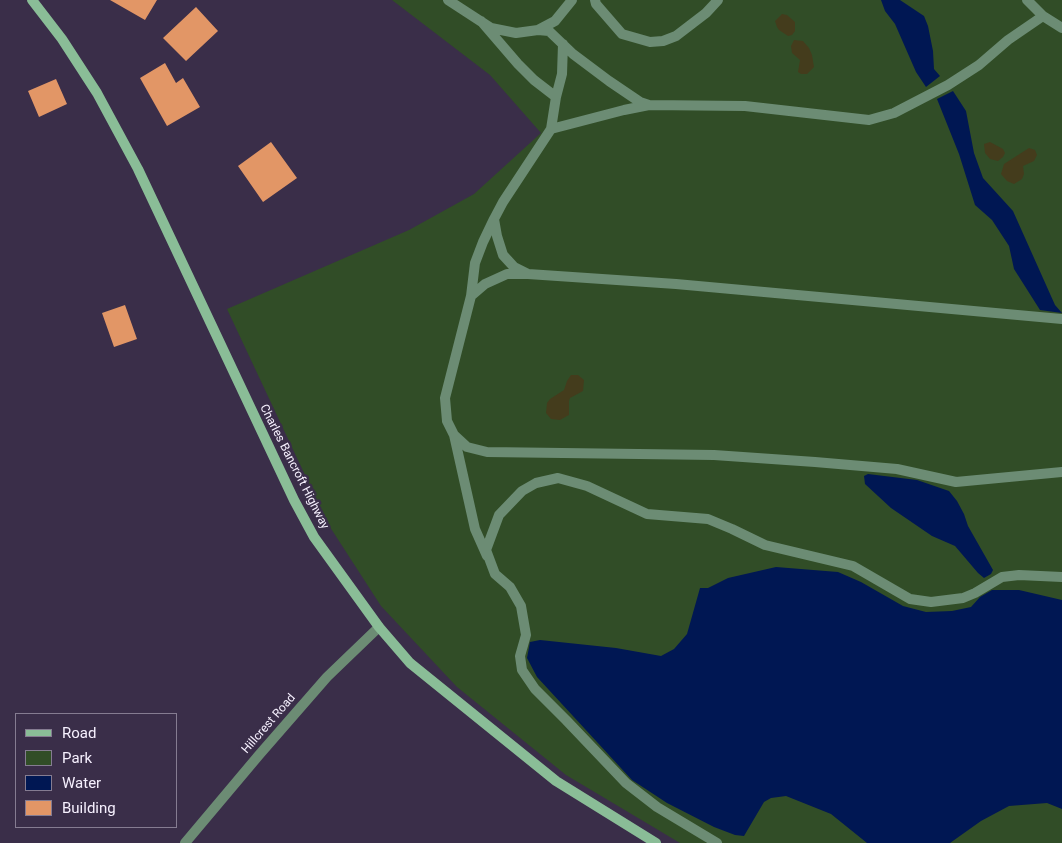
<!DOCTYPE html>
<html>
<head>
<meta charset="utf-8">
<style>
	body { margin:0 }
	#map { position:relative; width:1062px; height:843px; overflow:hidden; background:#3a2e49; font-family:Roboto,sans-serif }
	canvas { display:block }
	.legend { position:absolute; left:15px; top:713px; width:162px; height:115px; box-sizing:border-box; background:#3a2e49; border:1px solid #857c91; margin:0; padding:6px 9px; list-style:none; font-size:15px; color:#f6f0fe }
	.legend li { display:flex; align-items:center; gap:10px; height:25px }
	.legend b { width:25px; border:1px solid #857c91 }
</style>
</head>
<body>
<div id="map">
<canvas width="1062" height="843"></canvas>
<ul class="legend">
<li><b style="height:6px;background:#8abd97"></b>Road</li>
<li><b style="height:14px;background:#314d27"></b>Park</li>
<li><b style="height:14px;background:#001753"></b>Water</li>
<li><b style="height:14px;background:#e29666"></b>Building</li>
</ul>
</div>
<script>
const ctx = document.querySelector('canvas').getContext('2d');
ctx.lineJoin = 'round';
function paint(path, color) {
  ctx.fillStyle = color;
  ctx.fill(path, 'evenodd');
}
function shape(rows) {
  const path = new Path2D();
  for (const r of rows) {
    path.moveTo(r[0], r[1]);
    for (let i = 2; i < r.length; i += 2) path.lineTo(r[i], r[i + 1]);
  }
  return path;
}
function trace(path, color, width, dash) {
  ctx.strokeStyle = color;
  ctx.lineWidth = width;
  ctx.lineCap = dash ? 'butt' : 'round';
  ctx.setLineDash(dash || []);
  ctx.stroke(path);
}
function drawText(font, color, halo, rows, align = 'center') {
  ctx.font = font + ' Roboto,sans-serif';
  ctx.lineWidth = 5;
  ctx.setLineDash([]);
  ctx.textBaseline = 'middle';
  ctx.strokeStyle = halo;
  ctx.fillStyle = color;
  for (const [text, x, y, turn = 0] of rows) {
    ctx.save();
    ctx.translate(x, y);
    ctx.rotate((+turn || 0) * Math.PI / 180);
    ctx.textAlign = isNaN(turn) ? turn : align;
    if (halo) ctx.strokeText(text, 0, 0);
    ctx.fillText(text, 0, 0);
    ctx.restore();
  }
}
paint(shape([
	[392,0,1062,0,1062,843,680,843,566,775,457,687,381,606,328,524,227,309,409,230,474,194,541,133,490,75]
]), '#314d27');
paint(shape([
	[782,14,787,15,795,22,795,31,792,35,788,36,779,30,777,27,775,21],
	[794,40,803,41,809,48,812,55,814,67,807,74,801,74,798,72,800,60,792,53,791,46],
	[990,142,1003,149,1005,153,1003,157,998,161,990,159,985,153,984,144],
	[1029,148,1035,150,1037,155,1034,161,1023,166,1024,174,1022,179,1014,184,1007,181,1001,174,1004,164],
	[571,375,578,375,584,380,583,391,570,398,569,401,569,415,567,416,560,420,551,419,546,413,547,403,550,399,564,390,567,381]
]), '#443c1c');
paint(shape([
	[881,0,900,0,924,16,928,26,933,51,934,69,940,76,926,87,916,72,895,24,885,11],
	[953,91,966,111,974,153,983,178,1013,211,1055,305,1062,313,1040,310,1014,269,1009,246,992,220,975,205,959,154,937,99],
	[868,474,917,480,949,491,957,501,964,514,968,526,993,570,991,574,984,578,978,573,955,546,932,536,891,508,865,484,864,476],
	[776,567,838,572,861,582,903,606,926,612,952,611,971,607,980,597,992,590,1019,590,1062,600,1062,809,1047,803,1009,806,981,821,950,843,867,843,831,814,786,796,771,798,764,802,744,836,735,835,714,827,667,803,632,780,537,677,527,658,530,642,540,640,616,648,661,656,674,649,687,634,700,588,708,588,728,578]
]), '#001753');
paint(shape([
	[110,0,157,0,145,20],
	[196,7,218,31,186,61,163,38],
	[165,63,176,83,183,78,200,107,167,126,140,78],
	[56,79,67,104,39,117,28,91],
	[271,142,297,178,263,202,238,166],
	[125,305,137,339,114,347,102,313]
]), '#e29666');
trace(shape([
	[448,0,491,28,516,33,538,30,555,21,572,0],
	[595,0,596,4,622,34,650,42,663,41,676,36,706,13,718,0],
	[1027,0,1043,16,1062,28],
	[481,21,518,64,534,80,556,97,562,74,563,44],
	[538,30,549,31,573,54,609,81,640,102,649,105,745,106,869,120,894,113,948,85,979,65,1008,40,1043,16],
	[649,105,624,110,551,129,503,202,494,219,497,236,503,255,514,267,528,274,676,284,1062,319],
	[551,129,556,97],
	[494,219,483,242,475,263,471,296,485,284,507,274,528,274],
	[471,296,445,398,447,421,454,435,467,447,487,452,714,455,815,462,897,469,956,482,1062,472],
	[454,435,475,529,487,556],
	[717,843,657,807,626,783,566,720,535,689,522,670,520,656,526,635,521,606,510,587,495,574,486,550,499,515,522,491,536,483,558,478,587,486,647,514,708,519,732,529,765,545,853,566,910,599,931,602,963,598,975,593,1002,577,1019,575,1062,577]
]), '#6c8c74', 10);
trace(shape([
	[185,843,259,755,327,677,379,627]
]), '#6c8c74', 10);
trace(shape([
	[32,0,62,39,97,93,138,169,294,500,314,537,379,627,410,663,556,781,656,843]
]), '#8abd97', 10);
drawText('12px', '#f6f0fe', '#3a2e49', [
	["Charles Bancroft Highway",294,467,63],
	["Hillcrest Road",269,724,-49]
]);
</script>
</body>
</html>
